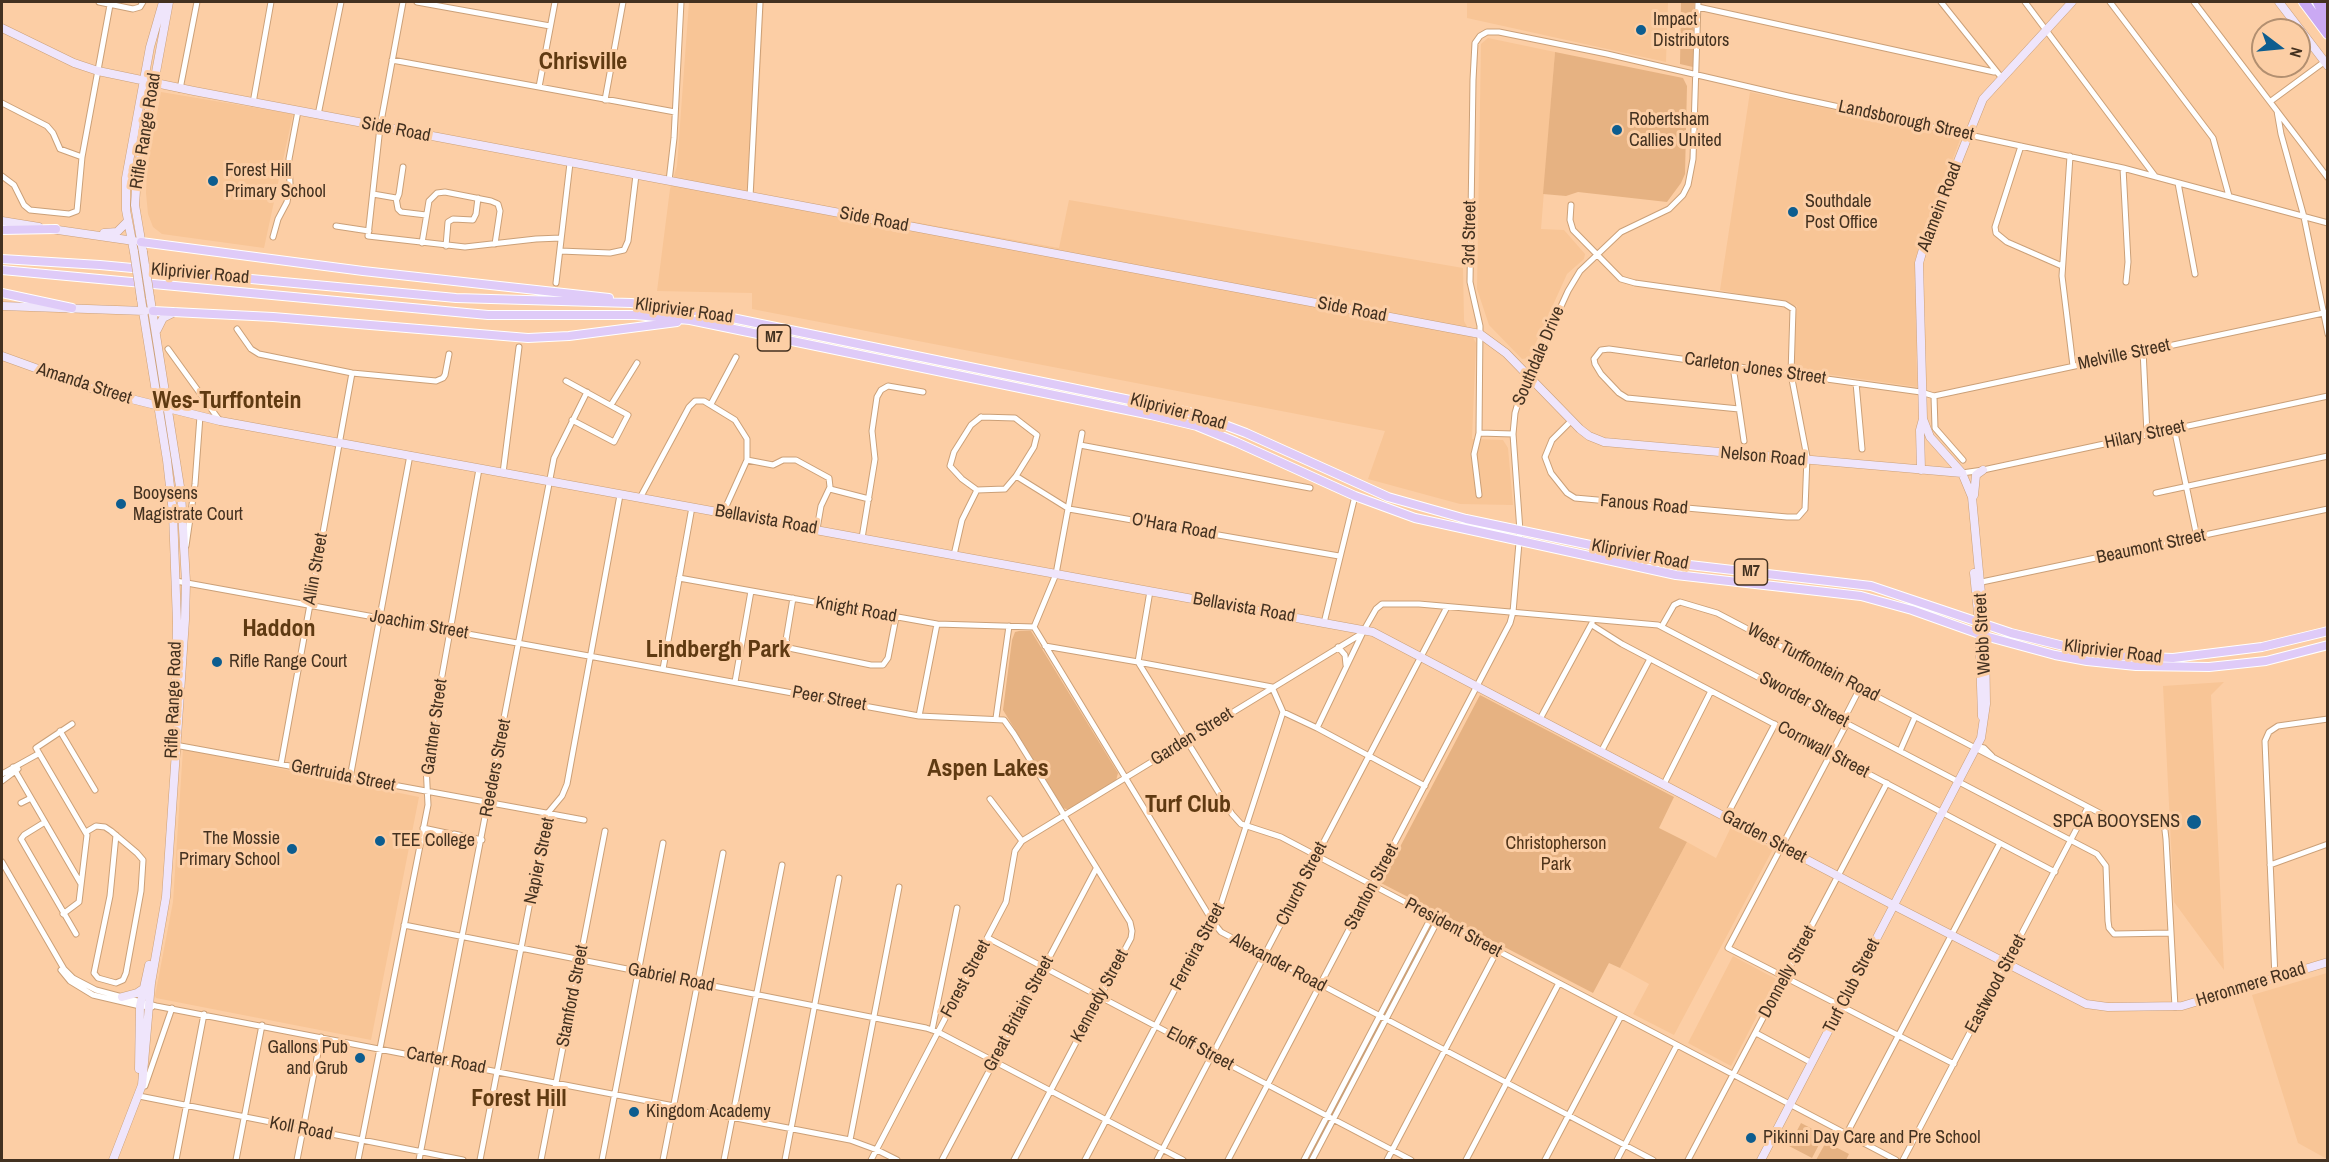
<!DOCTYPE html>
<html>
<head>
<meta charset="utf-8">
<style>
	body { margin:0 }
	#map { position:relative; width:2329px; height:1162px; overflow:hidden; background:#fccea5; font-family:"Archivo Narrow",sans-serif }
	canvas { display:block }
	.frame { position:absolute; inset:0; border:3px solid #433120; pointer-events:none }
	.north { position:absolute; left:2251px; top:18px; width:60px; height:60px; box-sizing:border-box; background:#fccea5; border:2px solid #b28f70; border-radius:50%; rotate:106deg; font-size:16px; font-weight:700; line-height:24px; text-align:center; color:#433120 }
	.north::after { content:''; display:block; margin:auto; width:21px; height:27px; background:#0d5d8f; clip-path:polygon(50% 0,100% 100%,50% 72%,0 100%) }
</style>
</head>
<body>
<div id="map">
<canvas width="2329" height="1162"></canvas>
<div class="frame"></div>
<div class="north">N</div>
</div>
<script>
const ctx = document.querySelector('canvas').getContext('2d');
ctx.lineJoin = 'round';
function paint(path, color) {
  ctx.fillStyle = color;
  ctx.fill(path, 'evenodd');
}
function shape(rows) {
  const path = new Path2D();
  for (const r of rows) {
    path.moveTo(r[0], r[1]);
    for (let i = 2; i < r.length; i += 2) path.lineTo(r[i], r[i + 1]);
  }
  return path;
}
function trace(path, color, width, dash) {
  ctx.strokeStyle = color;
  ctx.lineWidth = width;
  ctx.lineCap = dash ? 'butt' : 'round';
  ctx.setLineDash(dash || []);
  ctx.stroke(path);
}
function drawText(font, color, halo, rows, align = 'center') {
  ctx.font = font + ' "Archivo Narrow",sans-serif';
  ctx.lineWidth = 6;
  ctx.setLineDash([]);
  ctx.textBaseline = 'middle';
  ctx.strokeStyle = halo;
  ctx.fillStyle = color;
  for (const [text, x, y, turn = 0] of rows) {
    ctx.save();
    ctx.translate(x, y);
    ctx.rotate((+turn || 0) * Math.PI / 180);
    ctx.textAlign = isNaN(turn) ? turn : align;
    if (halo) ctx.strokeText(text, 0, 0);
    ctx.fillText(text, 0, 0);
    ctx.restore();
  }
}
paint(shape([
	[689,2,764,2,754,193,1059,248,1069,200,1463,268,1464,321,1476,343,1472,439,1503,440,1508,448,1513,505,1460,504,1368,479,1385,431,752,309,752,293,657,291,670,189,677,166],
	[1467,2,1668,2,1666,62,1467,18],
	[1488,38,1555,52,1541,229,1564,230,1585,254,1584,259,1567,274,1529,358,1522,359,1489,325,1477,289,1481,44],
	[161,92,293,114,264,248,162,234,153,227,148,214,146,193,147,168],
	[1750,92,1961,137,1915,260,1917,387,1790,369,1797,306,1720,290],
	[2224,682,2211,695,2224,970,2174,902,2163,686],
	[183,749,419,797,371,1040,156,998,155,996,173,902],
	[1731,827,1773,849,1674,1035,1633,1014,1649,984,1620,968,1687,842,1716,858],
	[1733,956,1776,979,1731,1066,1688,1043],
	[2327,973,2328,973,2327,1159,2298,1143,2252,995]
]), '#f8c596');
paint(shape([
	[1681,2,1694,2,1693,67,1680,64],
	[1555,52,1683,78,1687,86,1685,174,1681,183,1667,202,1578,192,1566,196,1543,194],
	[1019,631,1031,631,1118,773,1116,781,1069,810,1063,808,1003,710,1012,640,1015,632],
	[1480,695,1674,797,1659,828,1687,842,1620,968,1609,963,1593,993,1381,883],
	[1801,1123,1824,1135,1812,1158,1789,1146],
	[1826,1142,1849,1154,1846,1160,1816,1160]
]), '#e6b282');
const street = shape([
	[99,2,133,9,140,7,143,2],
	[403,2,380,127,368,236,465,247,536,239,561,238],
	[417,2,550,26],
	[1941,2,2001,77],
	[2025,2,2155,176],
	[2110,2,2213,138,2229,196],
	[2194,2,2328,178],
	[1698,7,1994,72],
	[392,60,675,112],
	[539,87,555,2],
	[180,89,197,2],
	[605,100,623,2],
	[2271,101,2324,62],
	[2,103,47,126,53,133,60,149,82,157],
	[253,103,271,2],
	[2277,111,2281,134,2304,217,2328,334],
	[318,115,341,2],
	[2021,146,1995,227,1996,233,2007,242,2062,266],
	[2070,156,2062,276,2073,366],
	[2123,168,2128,262,2126,282],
	[2,176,14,185,24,205,30,210,69,214,77,211,82,157,110,5],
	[669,181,674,138,681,2],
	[2178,183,2195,274],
	[373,194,396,198,398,209,401,212,426,215],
	[750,197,760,2],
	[397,199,399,194,403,167],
	[1571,205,1570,220,1573,230,1621,279,1635,283,1785,304,1793,309,1791,374,1807,457,1805,509,1798,517,1787,517,1575,498,1567,493,1551,473,1545,457,1552,440,1571,421],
	[336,226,369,231],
	[273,237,278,219,287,202,290,184,289,159,298,111],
	[422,243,429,201,437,193,445,192,491,201,498,204,500,211,495,244],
	[446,246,448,222,453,219,473,220,476,214,478,198],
	[560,251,610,253,624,250,628,241,636,175],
	[556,283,570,163],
	[237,329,251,349,259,354,352,373,436,381,443,378,445,375,449,354],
	[168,349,220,421],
	[2143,350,2147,434],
	[1733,366,1744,441],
	[566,381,628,415,614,442,572,420],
	[1856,383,1862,449],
	[1934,396,1935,428,1963,460],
	[711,404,736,357],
	[611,405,637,363],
	[1739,409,1627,398,1619,393,1601,374,1595,364,1594,359,1601,350,1609,349,1921,392,1934,396,2328,312],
	[981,417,1015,418,1037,435,1034,447,1016,476,1005,489,977,490,962,479,950,466,954,452,971,425,981,417],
	[2174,428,2197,537],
	[1479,433,1480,326,1470,282,1473,80,1475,43,1480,36,1487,32,1499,32,1607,54,1788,96,2123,168,2328,223],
	[1080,445,1310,488],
	[747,460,773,465,783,460,796,460,829,478,830,487,821,506,817,529],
	[503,473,519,347],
	[1962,473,1983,470,2328,396],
	[1016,476,1069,509,1339,556],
	[830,489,869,499],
	[2156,493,2328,456],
	[1479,495,1474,454,1479,433,1513,434],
	[640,498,689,407,695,401,704,401,735,420,747,439,747,460,723,513],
	[862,538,875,459,872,431,877,397,881,390,888,386,923,392],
	[186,546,195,484,200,416],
	[954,555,962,520,977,490],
	[679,578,937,624,1034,627],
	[176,581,919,716,1004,720,1014,734,1130,922,1132,931,1131,938,1014,1160],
	[1977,583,2328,509],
	[1150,591,1138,662,1232,814,1241,824,1281,837,1896,1160],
	[793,598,786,640,789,648,871,665,883,665,888,658,896,617],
	[1324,623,1355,496],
	[1592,625,1622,644,2055,872],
	[1662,626,1674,605,1680,602,1717,613,2113,820,2125,823,2153,816,2160,817,2164,822,2166,839,2175,1007],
	[1034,627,1213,922,1221,932,1653,1160],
	[1034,627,1056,574,1082,433],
	[1045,646,1138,662,1272,687,1283,712,1218,913,1194,953,1085,1160],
	[1338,647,1345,655,1346,665],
	[663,669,692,507],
	[735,682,751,591],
	[1283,712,1317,728,1425,786],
	[919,716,937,624],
	[996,718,1009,626],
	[1540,719,1592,623],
	[1843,721,1860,688],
	[1847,723,1728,948,1954,1064],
	[1317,728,1364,630,1376,609,1382,604,1419,604,1658,625,2097,854,2106,866,2108,921,2109,928,2114,934,2171,933],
	[60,731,95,790],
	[175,745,584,820],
	[1975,746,1984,748,1992,756],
	[1900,751,1915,717],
	[1601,752,1650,659],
	[281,764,352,373],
	[13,767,81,884],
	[2,774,38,754],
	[350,778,410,455],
	[2,781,18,769],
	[1664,784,1711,691],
	[21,803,31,798],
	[1726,817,1775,724],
	[45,822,24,835,21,839,76,934],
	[423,828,451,834],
	[86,832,96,826,105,827,111,831,137,853,143,860,141,891,126,973,123,980,116,983,98,978,94,973,110,896,116,835],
	[454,834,482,840],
	[1022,841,1361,634],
	[2,862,64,969,73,978,96,990,156,1006,850,1140,877,1150,897,1160],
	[2270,865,2328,844],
	[63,914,79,902,87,835,36,748,72,724],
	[404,925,926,1028,938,1032,1183,1160],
	[988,938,1411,1160],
	[61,970,70,981,93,995,140,1006,152,1007],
	[2275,978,2265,741,2269,732,2278,726,2328,719],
	[932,1030,957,908],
	[1756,1033,1812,1063],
	[145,1086,172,1008],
	[139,1096,463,1160],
	[1846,1135,2000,843],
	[850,1140,899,887],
	[176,1160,204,1014],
	[236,1160,262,1025],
	[297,1160,321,1037],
	[358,1160,428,805,426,765,479,469],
	[419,1160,554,458,587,392],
	[480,1160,547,814,562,796,567,784,620,495],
	[541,1160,605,831],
	[602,1160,663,843],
	[663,1160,723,853],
	[724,1160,782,865],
	[785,1160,839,878],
	[871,1160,1006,902,1015,851,1022,841,990,799],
	[942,1160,1096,869],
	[1157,1160,1447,607],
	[1228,1160,1510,623,1513,612,1520,531,1513,434,1515,413,1520,396,1568,291,1580,271,1621,232,1669,209,1683,195,1688,185,1693,159,1698,2],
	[1304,1160,1432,916],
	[1312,1160,1438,920],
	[1387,1160,1497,951],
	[1466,1160,1559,983],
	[1545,1160,1621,1016],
	[1617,1160,1677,1045],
	[1688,1160,1887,783],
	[1903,1160,2088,807]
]);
const secondary = shape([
	[2279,2,2328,66],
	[2,28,74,63,98,71,194,91,1480,334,1506,353,1580,429,1589,436,1604,442,1962,473],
	[2,221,39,227],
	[51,229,134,241],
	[104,233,117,232,128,221],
	[134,252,126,210,126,178,150,47,163,2],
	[143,252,135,205,137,175,169,2],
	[141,299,167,460,173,513,177,622,176,679],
	[2,306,145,311],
	[157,330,163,318,175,312],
	[2,356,99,391,220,421,1373,632,1893,905,2086,1004,2108,1007,2182,1006,2328,962],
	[1921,470,1920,430,1923,419],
	[1974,495,1976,475,1983,470],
	[1974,573,1979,623,1982,716],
	[122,997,137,993,143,989],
	[139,1069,140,1006,149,965],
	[113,1160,142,1085,151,983,166,897,185,620,186,582,181,493,150,297],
	[1761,1160,1981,738,1986,704,1985,636,1972,497,1962,473,1930,437,1923,419,1919,263,1924,246,1983,99,2072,2]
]);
const primary = shape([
	[2,230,56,229],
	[141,242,363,271,609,298],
	[2,259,100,265,456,298,631,303,703,312,1193,413,1246,433,1388,497,1466,519,1681,564,1871,586,2011,633,2080,650,2122,656,2173,658,2262,647,2328,631],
	[2,270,488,315,635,315,690,320,1151,415,1197,426,1236,442,1355,496,1415,518,1676,575,1861,596,1912,610,1985,636,2055,655,2087,661,2136,666,2209,667,2266,661,2328,645],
	[2,293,72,308],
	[153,311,273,317,528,338,569,336,677,322]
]);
const highway = shape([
	[2304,2,2328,34],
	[2318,2,2328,23],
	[2326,2,2328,5]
]);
trace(street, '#cba078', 7);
trace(secondary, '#cba078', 9);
trace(primary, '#fff', 10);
trace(highway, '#fff', 12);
trace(street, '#fff', 5);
trace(secondary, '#efe5fb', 8);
trace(primary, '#dfcbf8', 8);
trace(highway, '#caa9f3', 10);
const secondaryBridge = shape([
	[134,252,141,299],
	[143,252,150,297]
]);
trace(secondaryBridge, '#cba078', 9, []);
trace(secondaryBridge, '#efe5fb', 8);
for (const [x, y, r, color] of [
	[1641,30,6,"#0d5d8f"],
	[1617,130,6,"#0d5d8f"],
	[213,181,6,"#0d5d8f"],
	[1793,212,6,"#0d5d8f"],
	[121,504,6,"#0d5d8f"],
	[217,662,6,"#0d5d8f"],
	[2194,822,8,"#0d5d8f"],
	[380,841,6,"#0d5d8f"],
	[292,849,6,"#0d5d8f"],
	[360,1058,6,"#0d5d8f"],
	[634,1112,6,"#0d5d8f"],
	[1751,1138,6,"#0d5d8f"]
]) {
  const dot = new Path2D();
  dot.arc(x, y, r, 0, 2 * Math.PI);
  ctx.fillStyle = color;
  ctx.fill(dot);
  trace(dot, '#fccea5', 2);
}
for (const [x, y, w] of [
	[774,338,33],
	[1751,572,33]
]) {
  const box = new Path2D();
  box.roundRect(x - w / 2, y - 13, w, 26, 4.5);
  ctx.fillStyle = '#fccea5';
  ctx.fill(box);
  trace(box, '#433120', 1.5);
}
drawText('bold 16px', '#433120', null, [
	["M7",774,338],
	["M7",1751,572]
]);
drawText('18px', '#433120', '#fccea5', [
	["Impact",1653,20],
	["Distributors",1653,41],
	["Robertsham",1629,120],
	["Callies United",1629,141],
	["Forest Hill",225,171],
	["Primary School",225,192],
	["Southdale",1805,202],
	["Post Office",1805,223],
	["Booysens",133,494],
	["Magistrate Court",133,515],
	["Rifle Range Court",229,662],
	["SPCA BOOYSENS",2180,822,"right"],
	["The Mossie",280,839,"right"],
	["Primary School",280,860,"right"],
	["TEE College",392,841],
	["Gallons Pub",348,1048,"right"],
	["and Grub",348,1069,"right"],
	["Kingdom Academy",646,1112],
	["Pikinni Day Care and Pre School",1763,1138]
], 'left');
drawText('18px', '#433120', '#fccea5', [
	["Landsborough Street",1906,121,12],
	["Side Road",396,130,11],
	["Rifle Range Road",146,131,-81],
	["Alamein Road",1940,207,-69],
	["Side Road",874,220,11],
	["3rd Street",1470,233,-89],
	["Kliprivier Road",200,274,5],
	["Side Road",1352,310,11],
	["Kliprivier Road",684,311,8],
	["Melville Street",2124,355,-12],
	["Southdale Drive",1539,356,-67],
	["Carleton Jones Street",1755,369,8],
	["Amanda Street",84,384,18],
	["Kliprivier Road",1178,412,15],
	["Hilary Street",2145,435,-12],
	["Nelson Road",1763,457,5],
	["Fanous Road",1644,505,5],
	["Bellavista Road",766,520,10],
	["O'Hara Road",1174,527,10],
	["Beaumont Street",2151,547,-12],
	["Kliprivier Road",1640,555,11],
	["Allin Street",316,569,-80],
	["Bellavista Road",1244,608,10],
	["Knight Road",856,610,10],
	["Joachim Street",419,625,10],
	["Webb Street",1983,634,-93],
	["Kliprivier Road",2113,652,7],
	["West Turffontein Road",1813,663,28],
	["Peer Street",829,699,10],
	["Rifle Range Road",174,700,-88],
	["Sworder Street",1804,700,28],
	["Gantner Street",435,727,-82],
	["Garden Street",1192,737,-32],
	["Cornwall Street",1823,750,28],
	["Reeders Street",496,768,-79],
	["Gertruida Street",343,776,11],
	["Garden Street",1764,837,28],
	["Napier Street",540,861,-78],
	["Church Street",1302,884,-63],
	["Stanton Street",1372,887,-62],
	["President Street",1453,928,28],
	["Ferreira Street",1198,947,-62],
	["Alexander Road",1278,963,28],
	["Donnelly Street",1788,972,-62],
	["Gabriel Road",671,978,11],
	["Forest Street",966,979,-62],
	["Eastwood Street",1996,984,-62],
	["Heronmere Road",2251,985,-17],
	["Turf Club Street",1852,986,-63],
	["Stamford Street",573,996,-79],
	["Kennedy Street",1100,996,-62],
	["Great Britain Street",1019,1014,-62],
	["Eloff Street",1200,1049,28],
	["Carter Road",446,1061,11],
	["Koll Road",301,1129,11]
]);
drawText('18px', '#4f341a', '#fccea5', [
	["Christopherson",1556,844],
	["Park",1556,865]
]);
drawText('bold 24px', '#5f3a12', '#fccea5', [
	["Chrisville",583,63],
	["Wes-Turffontein",227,402],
	["Haddon",279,630],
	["Lindbergh Park",718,651],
	["Aspen Lakes",988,770],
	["Turf Club",1188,806],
	["Forest Hill",519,1100]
]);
</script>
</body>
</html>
